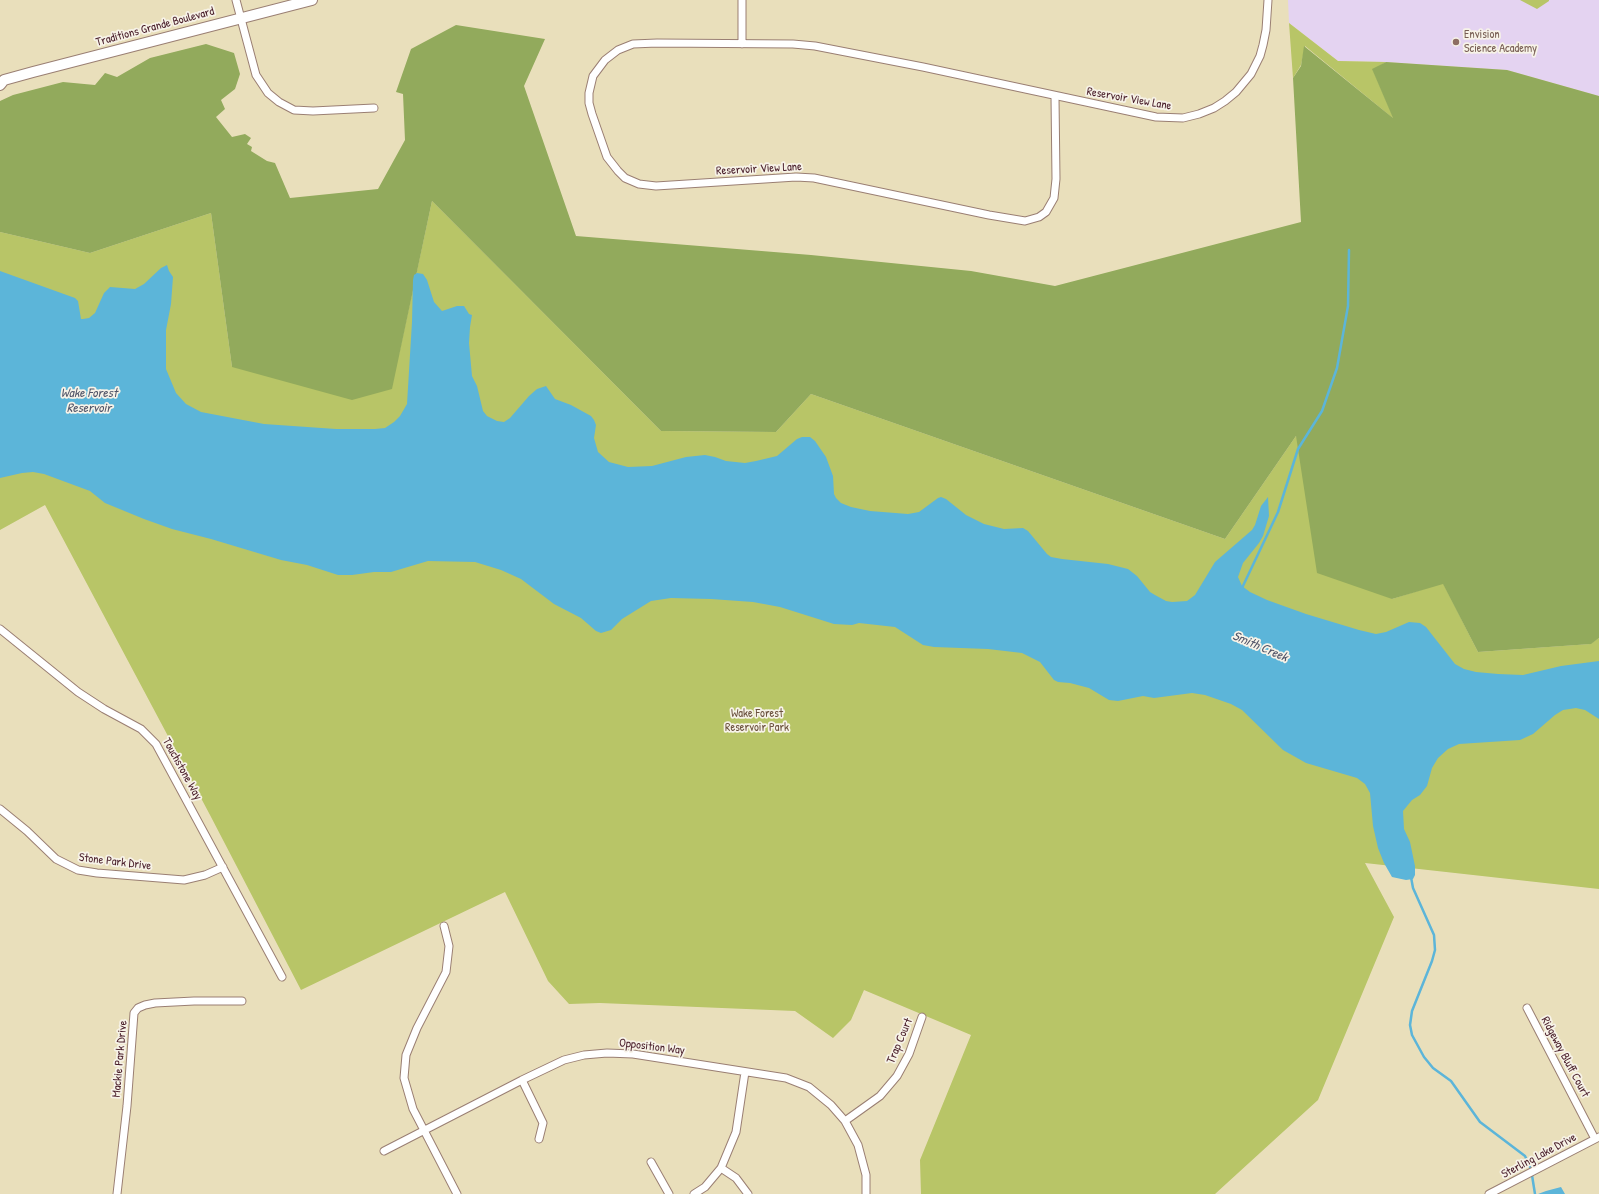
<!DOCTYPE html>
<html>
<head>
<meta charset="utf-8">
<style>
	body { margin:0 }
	canvas { display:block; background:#e9dfbb }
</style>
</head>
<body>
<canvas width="1599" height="1194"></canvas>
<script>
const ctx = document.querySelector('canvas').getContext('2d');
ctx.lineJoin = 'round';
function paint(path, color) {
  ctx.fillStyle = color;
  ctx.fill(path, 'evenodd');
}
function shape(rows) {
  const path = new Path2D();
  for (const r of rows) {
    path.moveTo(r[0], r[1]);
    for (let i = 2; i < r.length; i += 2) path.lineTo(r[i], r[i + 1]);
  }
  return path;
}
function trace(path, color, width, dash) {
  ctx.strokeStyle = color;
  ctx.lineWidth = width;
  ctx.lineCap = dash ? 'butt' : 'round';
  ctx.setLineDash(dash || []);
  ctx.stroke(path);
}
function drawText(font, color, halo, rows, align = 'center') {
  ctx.font = font + ' "Patrick Hand",sans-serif';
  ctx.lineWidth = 3.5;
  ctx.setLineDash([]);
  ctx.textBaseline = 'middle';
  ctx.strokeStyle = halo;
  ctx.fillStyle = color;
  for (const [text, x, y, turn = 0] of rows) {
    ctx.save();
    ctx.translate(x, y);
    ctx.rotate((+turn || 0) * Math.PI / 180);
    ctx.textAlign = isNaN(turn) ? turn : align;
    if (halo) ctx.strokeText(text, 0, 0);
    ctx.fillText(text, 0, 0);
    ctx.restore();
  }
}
paint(shape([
	[1288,0,1599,0,1599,96,1507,70,1386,62,1338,61,1289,23]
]), '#e4d3f1');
paint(shape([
	[1520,0,1549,0,1549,1,1537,9],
	[1289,23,1338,61,1386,62,1373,70,1394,119,1305,46,1301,65,1293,78],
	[432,201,661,431,776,432,811,394,1225,539,1296,436,1392,599,1443,583,1478,652,1590,644,1599,638,1599,889,1365,863,1394,917,1318,1100,1215,1194,921,1194,920,1160,971,1035,864,990,851,1020,833,1038,795,1011,600,1003,569,1004,548,981,505,892,301,990,210,815,45,505,0,530,0,232,90,253,211,213,232,367,399,354]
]), '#b8c567');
paint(shape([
	[456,25,545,39,524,86,576,236,811,255,971,271,1055,286,1301,222,1293,78,1301,66,1304,46,1393,118,1372,69,1386,62,1507,70,1599,96,1599,284,1580,269,1599,284,1599,638,1591,644,1478,652,1443,584,1392,599,1317,573,1296,436,1225,539,811,394,776,432,661,431,432,201,392,389,352,400,232,367,211,213,90,253,0,232,0,101,13,95,63,82,95,85,105,73,117,77,150,58,206,44,234,53,240,74,235,89,221,100,225,109,216,117,232,137,245,134,251,138,247,144,252,147,251,151,267,161,275,163,290,198,378,189,405,140,403,94,396,92,411,49]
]), '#92aa5c');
paint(shape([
	[167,265,169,271,173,277,171,304,166,330,166,369,176,393,186,404,201,412,264,424,336,429,375,429,385,428,394,422,400,416,407,404,412,322,413,280,414,275,417,273,423,274,427,280,434,302,442,311,457,306,464,306,469,314,472,315,470,327,469,343,472,376,477,386,483,411,487,416,497,421,504,422,510,418,529,396,537,389,546,386,555,399,571,405,591,416,594,420,596,425,594,438,598,452,609,462,628,467,652,466,686,457,705,455,715,457,726,461,745,463,756,461,777,456,797,439,802,437,810,437,815,441,826,457,833,476,834,494,836,498,841,503,851,507,870,511,908,514,919,512,938,498,941,497,946,499,966,515,984,524,1004,529,1023,528,1028,531,1047,554,1051,557,1062,559,1108,564,1128,569,1137,576,1150,592,1155,595,1166,601,1172,602,1187,601,1195,595,1215,562,1252,530,1255,525,1261,506,1268,497,1269,516,1263,536,1259,543,1243,563,1238,577,1242,586,1250,592,1267,600,1306,614,1359,630,1376,634,1386,632,1409,622,1420,623,1426,627,1455,664,1464,669,1476,672,1498,674,1523,675,1561,666,1599,661,1599,719,1585,710,1576,708,1563,710,1555,715,1533,734,1520,740,1459,744,1448,749,1438,758,1432,768,1427,786,1420,795,1412,800,1403,811,1404,829,1410,842,1415,866,1415,875,1413,879,1406,880,1392,877,1384,863,1378,848,1373,826,1370,793,1365,784,1357,778,1306,763,1283,750,1242,710,1231,704,1205,695,1192,693,1154,698,1143,696,1118,701,1109,700,1089,688,1070,683,1058,682,1054,680,1040,662,1022,653,988,649,934,647,923,645,895,627,859,623,852,625,834,624,780,607,753,602,711,599,671,598,651,601,622,619,611,630,601,633,596,631,581,618,554,604,521,579,501,570,475,562,428,561,391,572,374,572,352,575,338,575,307,565,281,560,211,539,172,529,144,519,105,503,90,491,44,474,33,472,22,473,0,478,0,271,75,298,78,301,81,319,83,319,89,318,95,313,104,293,110,287,135,289,144,284,161,268],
	[1561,1187,1565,1194,1538,1194,1546,1191]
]), '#5cb5d9');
trace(shape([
	[1242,588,1278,512,1298,449,1322,411,1337,368,1348,306,1349,250],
	[1411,877,1413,888,1434,935,1435,950,1432,961,1412,1011,1410,1025,1412,1035,1424,1057,1433,1068,1451,1081,1480,1122,1525,1156,1531,1169,1535,1194]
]), '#5cb5d9', 2.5);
const street = shape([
	[236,0,256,75,268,93,279,102,294,110,313,111,374,108],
	[742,0,742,44],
	[1055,97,1056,179,1054,198,1046,212,1039,217,1025,221,989,215,814,178,796,177,656,186,639,184,625,178,618,171,607,157,592,114,589,103,589,93,593,76,605,60,618,50,633,44,657,43,793,44,815,46,923,67,1156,117,1183,118,1199,114,1214,108,1225,101,1236,92,1251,74,1260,56,1263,45,1266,30,1268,0],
	[0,629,78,692,104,709,141,729,156,744,282,977],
	[0,809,27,831,56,859,78,870,97,873,184,880,205,875,223,867],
	[444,926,449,946,446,972,417,1028,406,1055,404,1078,413,1109,457,1194],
	[1527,1008,1595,1139],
	[522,1080,543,1123,539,1139],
	[845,1121,880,1096,897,1076,909,1054,922,1017],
	[384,1151,522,1080,564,1060,584,1055,607,1053,633,1054,786,1078,809,1087,831,1105,845,1121,858,1145,866,1175,866,1194],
	[651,1162,669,1194],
	[721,1168,736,1178,748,1194],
	[117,1194,127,1106,134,1013,138,1008,145,1005,155,1003,194,1001,242,1001],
	[694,1194,705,1187,721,1168,736,1132,745,1072],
	[1489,1194,1599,1137]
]);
const secondary = shape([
	[0,85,4,80,33,72,312,0]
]);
trace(street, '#9a7f73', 9);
trace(secondary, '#9a7f73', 12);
trace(street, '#fff', 7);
trace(secondary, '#fff', 10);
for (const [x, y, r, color] of [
	[1456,42,4,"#8d6e63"]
]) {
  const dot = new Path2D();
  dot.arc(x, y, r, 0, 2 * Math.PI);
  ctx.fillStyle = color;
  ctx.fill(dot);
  trace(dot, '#f7f3e8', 1.5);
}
drawText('12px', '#4a1f2b', '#f7f3e8', [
	["Traditions Grande Boulevard",155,27,-15],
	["Reservoir View Lane",1129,99,10],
	["Reservoir View Lane",759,169,-3],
	["Touchstone Way",182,769,61],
	["Stone Park Drive",115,862,7],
	["Trap Court",900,1041,-67],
	["Opposition Way",652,1047,7],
	["Ridgeway Bluff Court",1565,1057,62],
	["Mackie Park Drive",120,1059,-85],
	["Sterling Lake Drive",1539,1156,-28]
]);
drawText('12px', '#785e54', '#f7f3e8', [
	["Envision",1464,35],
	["Science Academy",1464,49]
], 'left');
drawText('12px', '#6b513d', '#f7f3e8', [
	["Wake Forest",757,714],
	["Reservoir Park",757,728]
]);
drawText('italic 13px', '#505468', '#f7f3e8', [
	["Wake Forest",89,394],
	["Reservoir",89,409],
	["Smith Creek",1260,647,23]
]);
</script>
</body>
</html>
